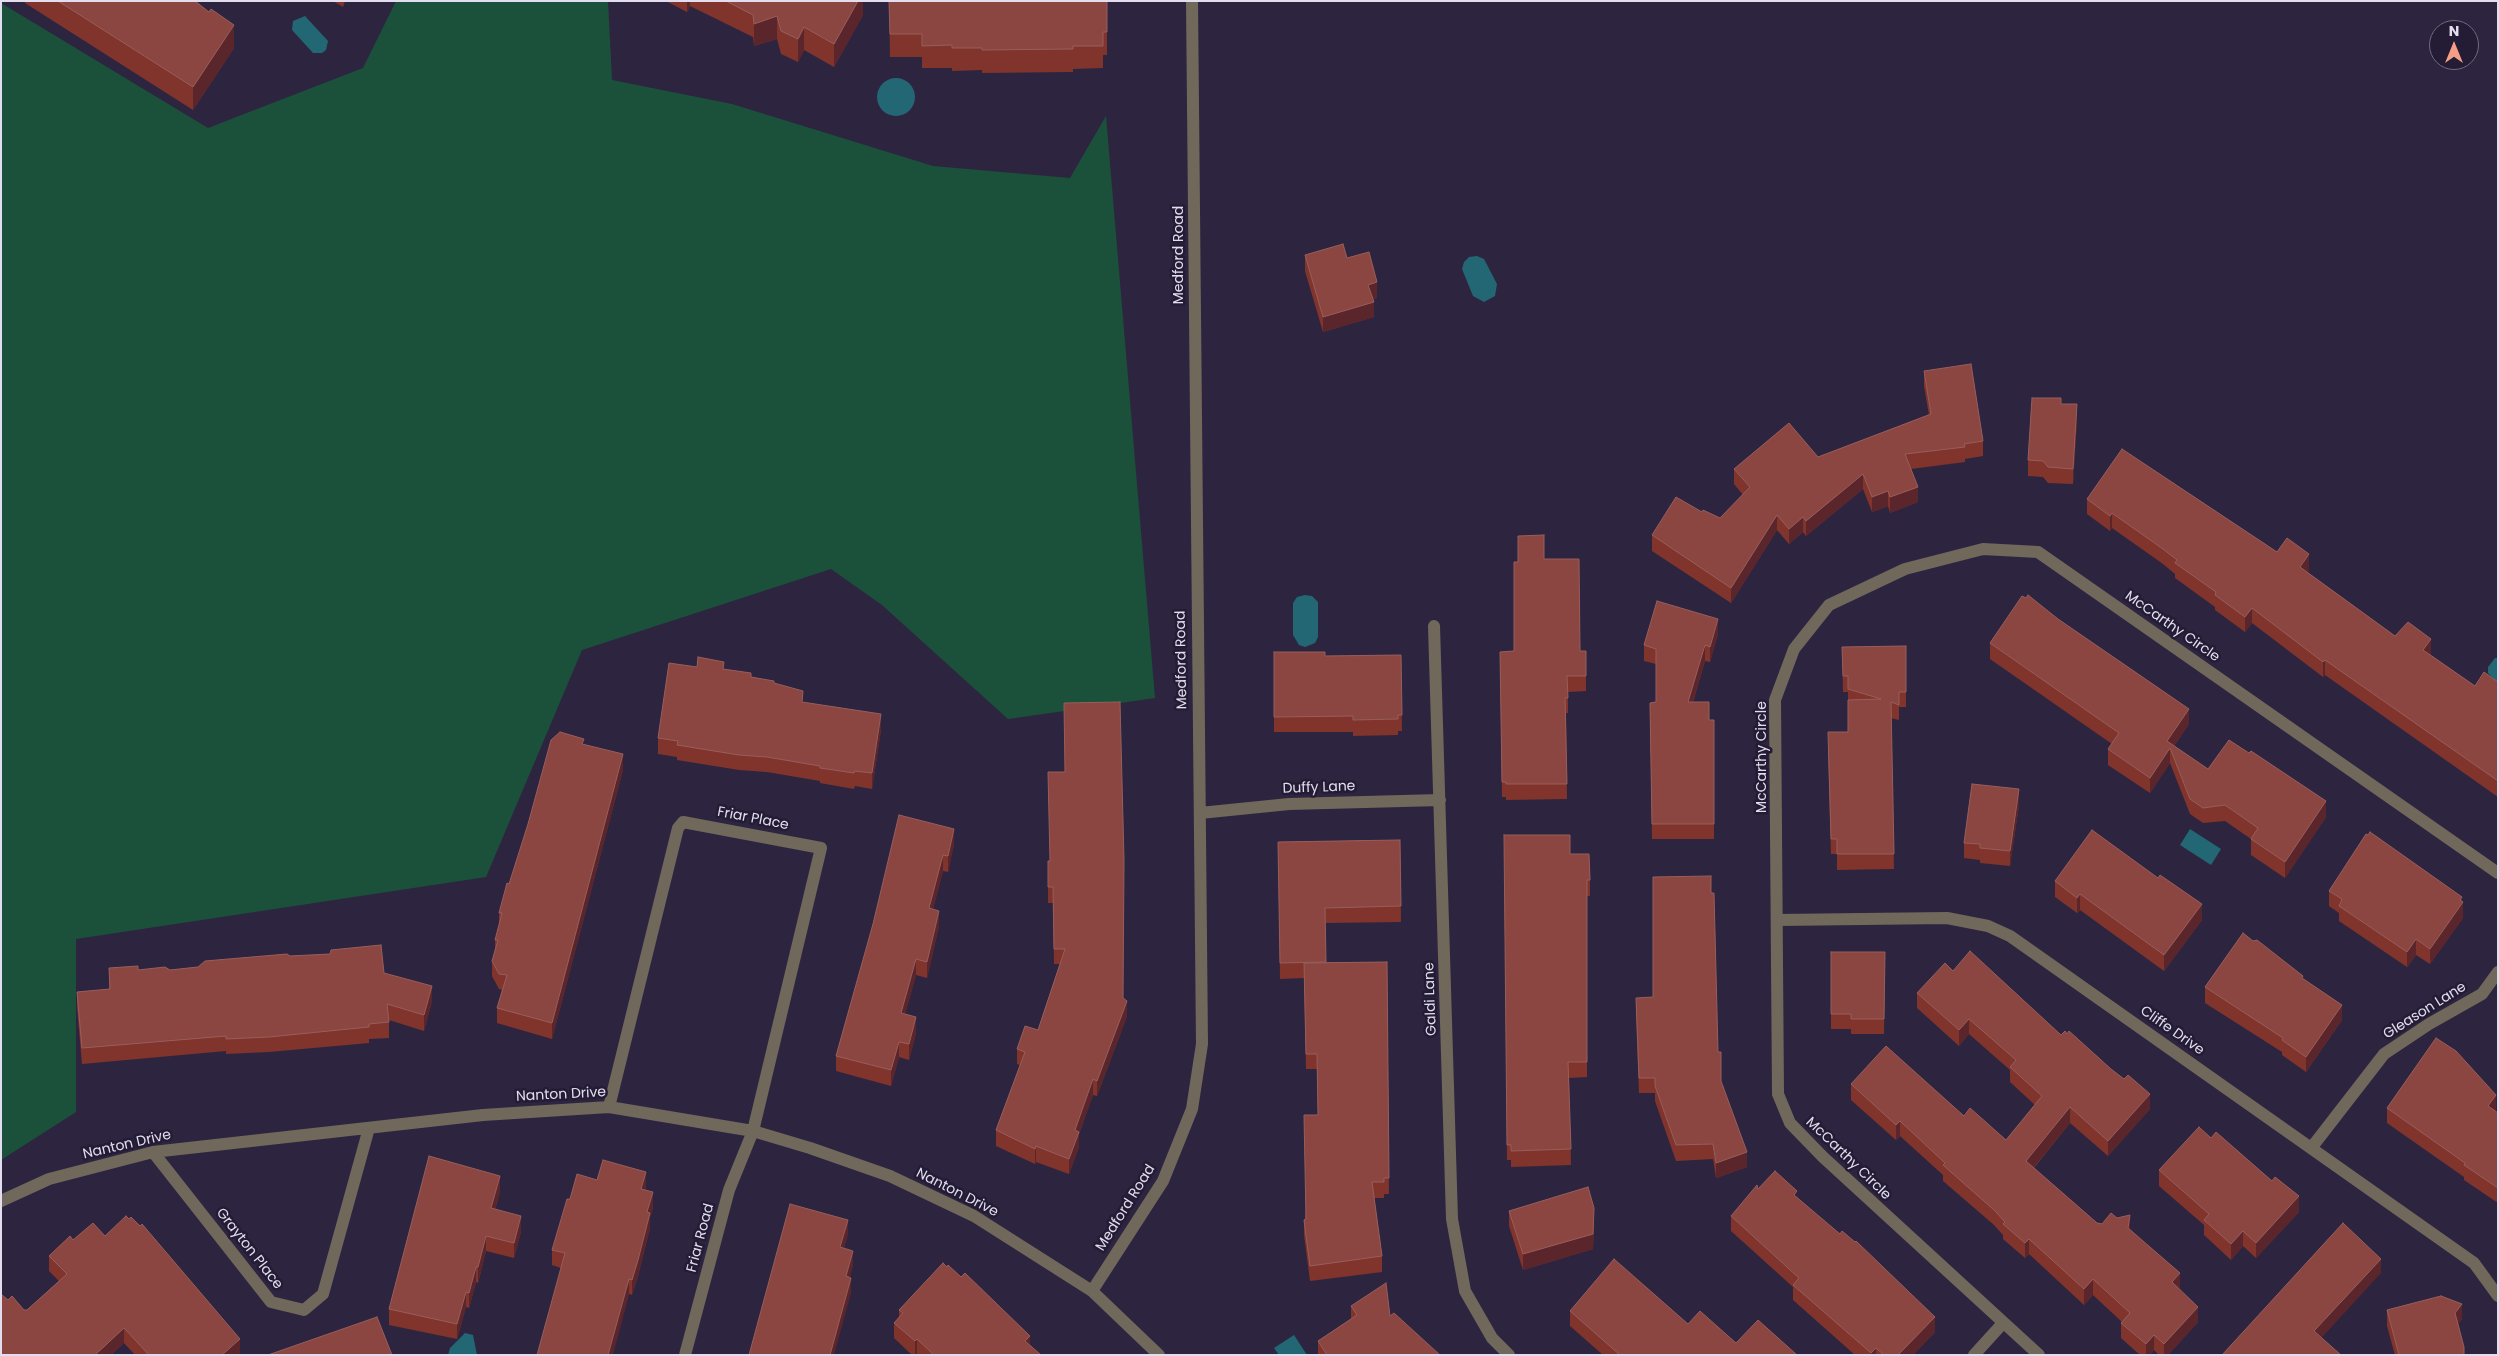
<!DOCTYPE html>
<html>
<head>
<meta charset="utf-8">
<style>
	body { margin:0 }
	#map { position:relative; width:2499px; height:1356px; overflow:hidden; background:#2d2540; font-family:Poppins,sans-serif }
	canvas { display:block }
	.frame { position:absolute; inset:0; border:2px solid #e2deef; pointer-events:none }
	.north { position:absolute; left:2429px; top:20px; width:50px; height:50px; box-sizing:border-box; background:#241c35; border:1px solid #706a7f; border-radius:50%; rotate:0deg; font-size:14px; font-weight:700; line-height:20px; text-align:center; color:#e2deef }
	.north::after { content:''; display:block; margin:auto; width:18px; height:22px; background:#f49e88; clip-path:polygon(50% 0,100% 100%,50% 72%,0 100%) }
</style>
</head>
<body>
<div id="map">
<canvas width="2499" height="1356"></canvas>
<div class="frame"></div>
<div class="north">N</div>
</div>
<script>
const ctx = document.querySelector('canvas').getContext('2d');
ctx.lineJoin = 'round';
function paint(path, color) {
  ctx.fillStyle = color;
  ctx.fill(path, 'evenodd');
}
function shape(rows) {
  const path = new Path2D();
  for (const r of rows) {
    if (r.length === 3) {
      path.moveTo(r[0] + r[2], r[1]);
      path.arc(r[0], r[1], r[2], 0, 2 * Math.PI);
      continue;
    }
    path.moveTo(r[0], r[1]);
    for (let i = 2; i < r.length; i += 2) path.lineTo(r[i], r[i + 1]);
  }
  return path;
}
function trace(path, color, width, dash) {
  ctx.strokeStyle = color;
  ctx.lineWidth = width;
  ctx.lineCap = dash ? 'butt' : 'round';
  ctx.setLineDash(dash || []);
  ctx.stroke(path);
}
function drawText(font, color, halo, rows, align = 'center') {
  ctx.font = font + ' Poppins,sans-serif';
  ctx.lineWidth = 5;
  ctx.setLineDash([]);
  ctx.textBaseline = 'middle';
  ctx.strokeStyle = halo;
  ctx.fillStyle = color;
  for (const [text, x, y, turn = 0] of rows) {
    ctx.save();
    ctx.translate(x, y);
    ctx.rotate((+turn || 0) * Math.PI / 180);
    ctx.textAlign = isNaN(turn) ? turn : align;
    if (halo) ctx.strokeText(text, 0, 0);
    ctx.fillText(text, 0, 0);
    ctx.restore();
  }
}
paint(shape([
	[396,1,608,1,612,80,732,104,933,166,1070,178,1106,116,1155,698,1008,719,882,605,831,569,582,650,486,877,76,939,76,1112,1,1160,1,3,208,128,363,68]
]), '#1b513b');
paint(shape([
	[305,16,328,41,326,50,322,53,313,53,292,30,293,21],
	[896,97,19],
	[1477,256,1484,259,1497,284,1495,296,1484,302,1473,296,1462,269,1464,262,1469,257],
	[1305,595,1312,596,1318,602,1318,637,1315,643,1305,647,1299,645,1293,635,1293,603,1297,597],
	[2495,658,2498,658,2498,684,2488,673,2488,667],
	[2190,829,2221,849,2211,865,2180,845],
	[465,1333,473,1335,477,1355,448,1355,450,1348],
	[1294,1335,1307,1355,1279,1355,1274,1348]
]), '#226773');
trace(shape([
	[1434,626,1452,1219,1465,1291,1492,1338,1509,1355],
	[1200,813,1289,804,1440,800],
	[1778,920,1947,918,1988,926,2010,936,2474,1263,2498,1296],
	[609,1107,678,828,683,822,821,848,753,1131,729,1190,685,1355],
	[2312,1147,2384,1054,2429,1024,2482,994,2498,972],
	[153,1152,271,1302,304,1310,323,1294,369,1128],
	[1,1201,49,1179,153,1152,483,1115,609,1107,753,1131,810,1148,890,1176,974,1216,1092,1291,1159,1355],
	[1092,1291,1163,1181,1192,1109,1202,1044,1192,1],
	[1974,1355,2003,1323],
	[2039,1355,1823,1157,1790,1123,1778,1094,1775,700,1794,649,1829,605,1905,569,1983,549,2038,552,2498,873]
]), '#71685c', 12);
paint(shape([
	[25,1,195,1,234,48,193,110,25,3],
	[333,1,345,1,343,7],
	[666,1,863,1,863,15,834,67,804,50,798,62,781,54,777,39,754,46,753,37,690,6,687,12],
	[889,1,1107,1,1107,55,1103,55,1103,68,1073,69,1073,72,982,73,982,70,952,71,952,68,922,68,922,57,890,57],
	[1305,255,1347,258,1377,298,1373,299,1374,317,1323,332,1305,271],
	[1924,371,1983,441,1983,456,1965,459,1965,462,1911,469,1918,502,1890,513,1888,506,1872,512,1863,489,1806,536,1803,532,1789,544,1777,530,1731,603,1652,551,1652,535,1702,512,1720,518,1743,495,1734,484,1734,469,1818,457,1929,415,1924,386],
	[2061,404,2077,420,2073,484,2048,483,2043,477,2028,476,2028,460],
	[2087,499,2277,552,2309,570,2307,572,2395,636,2431,654,2431,655,2475,686,2498,682,2498,797,2325,675,2323,677,2252,623,2245,632,2215,610,2215,607,2175,578,2175,574,2163,564,2112,528,2110,531,2087,514],
	[1544,559,1580,651,1586,651,1586,691,1568,692,1568,713,1566,713,1567,799,1506,800,1506,797,1502,797,1500,652,1514,651],
	[1718,634,1710,662,1705,661,1693,702,1709,720,1714,720,1714,839,1652,839,1650,703,1656,702,1656,664,1644,661,1644,645],
	[1990,643,2189,724,2174,746,2208,769,2326,817,2285,878,2251,855,2251,839,2225,821,2203,823,2190,814,2170,763,2150,793,2108,765,2108,749,2112,744,1990,659],
	[1906,646,1906,707,1899,707,1899,720,1891,718,1894,869,1837,870,1837,854,1831,854,1828,747,1848,732,1848,692,1843,692,1842,647],
	[1274,652,1325,656,1401,655,1402,731,1398,731,1398,735,1353,736,1353,732,1274,732],
	[697,667,724,669,774,683,803,702,881,730,872,789,855,786,854,789,820,783,820,781,767,772,739,770,677,760,677,757,658,754,658,738],
	[584,744,623,770,552,1039,497,1023,497,1008,502,990,499,989,492,976,492,961,495,949,495,940,499,926,499,913,509,884],
	[2019,805,2010,866,1980,863,1980,860,1964,858,1964,843],
	[1504,835,1570,854,1590,880,1590,896,1587,896,1587,1077,1569,1078,1571,1165,1511,1167,1511,1160,1507,1160],
	[1400,840,1401,922,1325,923,1326,962,1387,962,1389,1194,1384,1194,1384,1198,1374,1198,1382,1256,1382,1272,1310,1281,1304,1235,1304,1220,1305,1219,1318,1115,1317,1069,1306,1069,1304,978,1280,979,1278,842],
	[954,844,948,872,943,871,933,909,939,926,927,978,916,975,905,1014,916,1033,909,1060,899,1057,891,1086,836,1071,836,1056,873,924],
	[1048,861,1123,998,1127,1016,1097,1096,1093,1095,1079,1134,1079,1147,1069,1174,1036,1162,1035,1164,996,1146,996,1130,1020,1065,1017,1064,1017,1049,1038,1030,1060,964,1054,964,1053,903,1048,903],
	[2055,881,2202,920,2164,971,2080,910,2077,913,2055,897],
	[2329,891,2462,901,2463,918,2430,964,2416,955,2407,967,2339,921,2339,913,2329,906],
	[1711,893,1718,1052,1721,1081,1747,1167,1716,1178,1713,1159,1676,1161,1655,1101,1655,1093,1639,1093,1636,1013,1636,998,1653,997],
	[1831,952,1885,952,1884,1034,1851,1034,1851,1029,1831,1029],
	[330,954,384,973,432,1001,424,1031,389,1020,389,1038,369,1039,369,1043,269,1052,226,1054,226,1051,82,1064,77,1007,77,992,109,989,109,968,138,970,170,970,290,956],
	[1953,971,2061,1035,2150,1109,2108,1156,2070,1123,2034,1168,2097,1223,2130,1229,2180,1288,2179,1289,2198,1322,2168,1355,2159,1355,2154,1350,2150,1355,2140,1355,2121,1338,2121,1323,2122,1322,2093,1295,2084,1305,2029,1254,2025,1258,2003,1239,2003,1235,1994,1225,1943,1181,1943,1175,1900,1136,1896,1140,1851,1100,1851,1084,1964,1116,2006,1140,2035,1105,2010,1082,2010,1070,1969,1034,1959,1046,1917,1008,1917,993],
	[2303,979,2342,1020,2306,1072,2282,1055,2282,1052,2205,1003,2205,987],
	[2387,1108,2496,1110,2495,1111,2498,1113,2498,1203,2464,1180,2464,1177,2387,1123],
	[2211,1138,2299,1212,2256,1258,2243,1246,2231,1260,2204,1235,2204,1225,2159,1186,2159,1170],
	[597,1180,646,1187,645,1190,653,1208,650,1217,650,1228,638,1276,632,1295,561,1268,552,1265,552,1250,570,1199],
	[1758,1189,1797,1197,1935,1332,1913,1355,1855,1355,1793,1300,1793,1287,1731,1231,1731,1216],
	[500,1192,495,1210,521,1232,514,1258,486,1251,478,1283,476,1282,469,1308,466,1307,457,1339,389,1325,389,1309],
	[1509,1211,1594,1223,1593,1249,1523,1270,1509,1226],
	[105,1236,240,1354,135,1355,124,1343,111,1355,1,1355,8,1300,24,1310,27,1310,59,1281,49,1271,49,1256,73,1240],
	[1351,1306,1390,1316,1440,1355,1318,1355,1318,1341,1351,1319],
	[899,1310,1030,1345,1041,1355,912,1355,894,1338,894,1323,899,1317],
	[2387,1310,2462,1319,2458,1324,2464,1355,2395,1355,2387,1326],
	[1570,1311,1688,1324,1736,1343,1797,1355,1603,1355,1570,1326]
]), '#80342c');
paint(shape([
	[687,1,690,1,690,6,687,12],
	[858,1,863,1,863,15,834,67,834,44],
	[777,16,777,39,754,46,754,24],
	[234,25,234,48,193,110,193,87],
	[804,27,804,50,798,62,798,39],
	[1377,282,1377,298,1368,300,1368,285],
	[1374,302,1374,317,1323,332,1323,317],
	[2077,404,2077,420,2073,484,2073,469],
	[1863,474,1863,489,1806,536,1806,521],
	[1918,487,1918,502,1890,513,1890,497],
	[1888,491,1888,506,1872,512,1872,497],
	[2112,513,2112,528,2110,531,2110,516],
	[1777,515,1777,530,1731,603,1731,588],
	[1803,517,1803,532,1789,544,1789,529],
	[2309,554,2309,570,2300,583,2300,567],
	[2252,608,2252,623,2245,632,2245,617],
	[1718,619,1718,634,1710,662,1710,647],
	[2431,639,2431,654,2423,665,2423,650],
	[1705,645,1705,661,1688,717,1688,702],
	[2325,660,2325,675,2323,677,2323,662],
	[2189,709,2189,724,2171,750,2170,748,2170,763,2150,793,2150,778,2167,741],
	[881,714,881,730,872,789,872,773],
	[623,754,623,770,552,1039,552,1023],
	[2019,789,2019,805,2010,866,2010,851],
	[2326,801,2326,817,2285,878,2285,862],
	[954,829,954,844,948,872,948,856],
	[943,855,943,871,929,924,929,908],
	[2080,894,2080,910,2077,913,2077,898],
	[2462,897,2462,903,2463,902,2463,918,2430,964,2430,949],
	[2202,904,2202,920,2164,971,2164,955],
	[939,911,939,926,927,978,927,962],
	[2416,939,2416,955,2407,967,2407,952],
	[916,959,916,975,901,1029,901,1013],
	[432,986,432,1001,424,1031,424,1015],
	[1127,1001,1127,1016,1097,1096,1097,1081],
	[2342,1005,2342,1020,2306,1072,2306,1057],
	[916,1017,916,1033,909,1060,909,1044],
	[1969,1019,1969,1034,1959,1046,1959,1030],
	[899,1042,899,1057,891,1086,891,1070],
	[1093,1079,1093,1095,1079,1134,1079,1147,1069,1174,1069,1159,1075,1130],
	[2150,1094,2150,1109,2108,1156,2108,1141],
	[2496,1095,2496,1110,2488,1121,2488,1106],
	[2070,1107,2070,1123,2026,1177,2026,1161],
	[1900,1121,1900,1136,1896,1140,1896,1125],
	[1036,1146,1036,1162,1035,1164,1035,1149],
	[1747,1152,1747,1167,1716,1178,1716,1163],
	[646,1172,646,1187,641,1204,641,1189],
	[500,1176,500,1192,491,1224,491,1208],
	[653,1192,653,1208,650,1217,650,1228,638,1276,632,1295,632,1280,647,1212],
	[2299,1196,2299,1212,2256,1258,2256,1243],
	[1594,1208,1593,1249,1523,1270,1523,1254],
	[2130,1215,2130,1230,2128,1228],
	[521,1216,521,1232,514,1258,514,1243],
	[848,1220,848,1235,840,1263,840,1247],
	[2243,1231,2243,1246,2231,1260,2231,1244],
	[486,1236,486,1251,478,1283,478,1267],
	[2029,1239,2029,1254,2025,1258,2025,1243],
	[853,1251,853,1266,846,1292,846,1276],
	[2381,1259,2381,1273,2314,1346,2314,1331],
	[476,1267,476,1282,469,1308,469,1293],
	[2180,1273,2180,1288,2172,1298,2172,1282],
	[851,1278,851,1293,834,1355,830,1355],
	[629,1279,629,1295,613,1355,608,1355],
	[2093,1279,2093,1295,2084,1305,2084,1289],
	[466,1292,466,1307,457,1339,457,1324],
	[2462,1304,2462,1319,2455,1328,2455,1313],
	[2198,1307,2198,1322,2168,1355,2164,1355,2164,1344],
	[1935,1317,1935,1332,1913,1355,1898,1355],
	[124,1328,124,1343,111,1355,95,1355],
	[2154,1335,2154,1350,2150,1355,2146,1355,2146,1344],
	[1030,1336,1030,1351,1025,1341],
	[240,1339,240,1354,222,1355],
	[917,1339,917,1354,915,1355,915,1341],
	[1876,1348,1876,1355,1871,1355,1871,1353]
]), '#5b262b');
const building = shape([
	[58,1,195,1,209,12,211,9,234,25,193,87,58,1],
	[726,1,858,1,834,44,804,27,798,39,781,31,777,16,754,24,753,15,726,1],
	[889,1,1107,1,1107,32,1103,32,1103,46,1073,46,1073,49,982,50,982,48,952,48,952,45,922,46,922,34,890,34,889,1],
	[1343,244,1347,258,1369,252,1377,282,1368,285,1374,302,1323,317,1305,255,1343,244],
	[1971,364,1983,441,1964,444,1965,447,1905,454,1918,487,1890,497,1888,491,1872,497,1863,474,1806,521,1803,517,1789,529,1777,515,1731,588,1652,535,1676,497,1702,512,1703,510,1720,518,1750,487,1734,469,1789,423,1818,457,1931,414,1924,371,1971,364],
	[2032,398,2061,398,2061,404,2077,404,2073,469,2048,467,2043,461,2028,460,2032,398],
	[2122,449,2277,552,2287,538,2309,554,2300,567,2395,636,2408,622,2431,639,2423,650,2475,686,2484,672,2498,682,2498,781,2325,660,2323,662,2252,608,2245,617,2215,595,2216,592,2175,563,2177,560,2163,549,2112,513,2110,516,2087,499,2122,449],
	[1544,535,1544,559,1579,559,1580,651,1586,651,1586,676,1567,676,1568,698,1565,698,1567,784,1506,784,1506,782,1502,782,1500,652,1514,651,1514,562,1518,562,1518,536,1544,535],
	[2028,595,2058,619,2189,709,2167,741,2208,769,2229,740,2249,753,2251,751,2326,801,2285,862,2251,839,2258,828,2225,805,2203,808,2190,799,2170,748,2150,778,2108,749,2119,733,1990,643,2022,596,2026,598,2028,595],
	[1657,601,1718,619,1710,647,1705,645,1688,702,1709,702,1709,720,1714,720,1714,824,1652,824,1650,703,1656,702,1656,649,1644,645,1657,601],
	[1906,646,1906,692,1899,692,1899,705,1891,702,1894,854,1837,854,1837,839,1831,839,1828,732,1848,732,1848,700,1881,699,1848,689,1848,676,1843,676,1842,647,1906,646],
	[1274,652,1325,652,1325,656,1401,655,1402,715,1398,715,1398,719,1353,720,1353,716,1274,717,1274,652],
	[698,657,724,662,723,669,751,673,751,677,774,681,774,683,803,691,802,702,881,714,872,773,855,771,854,773,820,768,820,766,767,757,739,755,677,745,678,741,658,738,669,663,697,667,698,657],
	[1120,702,1124,860,1123,998,1127,1001,1097,1081,1093,1079,1075,1130,1079,1132,1069,1159,1036,1146,1035,1149,996,1130,1025,1052,1017,1049,1025,1026,1038,1030,1065,949,1054,949,1053,887,1048,887,1048,861,1050,861,1048,772,1065,772,1064,703,1120,702],
	[560,732,584,739,582,744,623,754,552,1023,497,1008,507,975,499,974,492,961,498,940,495,940,502,913,499,913,507,883,509,884,528,824,551,740,560,732],
	[1972,784,2019,789,2010,851,1980,848,1980,844,1964,843,1972,784],
	[899,815,954,829,948,856,943,855,929,908,939,911,927,962,916,959,901,1013,916,1017,909,1044,899,1042,891,1070,836,1056,873,924,899,815],
	[2092,830,2158,878,2160,875,2202,904,2164,955,2080,894,2077,898,2055,881,2092,830],
	[2370,832,2462,897,2460,900,2463,902,2430,949,2416,939,2407,952,2339,906,2342,899,2329,891,2366,834,2368,835,2370,832],
	[1504,835,1570,835,1570,854,1589,854,1590,880,1587,880,1587,1062,1568,1062,1571,1149,1511,1151,1511,1145,1507,1145,1504,835],
	[1400,840,1401,906,1325,908,1326,962,1280,963,1278,842,1400,840],
	[1711,876,1711,893,1714,893,1718,1052,1721,1052,1721,1081,1747,1152,1716,1163,1713,1144,1676,1145,1655,1086,1655,1078,1639,1078,1636,998,1653,997,1653,877,1711,876],
	[2243,933,2253,941,2257,940,2303,976,2302,978,2342,1005,2306,1057,2282,1040,2283,1038,2205,987,2243,933],
	[381,945,384,973,432,986,424,1015,387,1004,389,1022,369,1024,369,1027,269,1037,226,1039,226,1036,82,1048,77,992,110,989,109,968,138,966,138,970,165,967,170,970,198,967,205,961,287,954,290,956,330,954,331,950,381,945],
	[1970,951,2061,1035,2065,1031,2067,1034,2069,1031,2111,1069,2124,1079,2128,1075,2150,1094,2108,1141,2070,1107,2026,1161,2097,1223,2102,1224,2111,1213,2117,1218,2130,1215,2128,1228,2180,1273,2172,1282,2198,1307,2164,1344,2154,1335,2146,1344,2121,1323,2130,1313,2093,1279,2084,1289,2029,1239,2025,1243,2003,1224,2005,1222,1994,1210,1943,1165,1945,1163,1900,1121,1896,1125,1851,1084,1886,1046,1964,1116,1970,1108,2006,1140,2042,1096,2010,1067,2016,1060,1969,1019,1959,1030,1917,993,1945,963,1953,971,1970,951],
	[1831,952,1885,952,1884,1019,1851,1019,1851,1014,1831,1014,1831,952],
	[1387,962,1389,1178,1384,1178,1384,1182,1372,1182,1382,1256,1310,1266,1304,1220,1306,1219,1304,1115,1318,1115,1317,1054,1306,1054,1304,963,1387,962],
	[2436,1038,2456,1051,2496,1095,2488,1106,2498,1113,2498,1188,2464,1165,2465,1163,2387,1108,2436,1038],
	[2199,1127,2211,1138,2216,1132,2272,1181,2275,1177,2299,1196,2256,1243,2243,1231,2231,1244,2204,1220,2209,1214,2159,1170,2199,1127],
	[429,1156,500,1176,491,1208,521,1216,514,1243,486,1236,478,1267,476,1267,469,1293,466,1292,457,1324,389,1309,429,1156],
	[603,1160,646,1172,641,1189,653,1192,647,1212,650,1213,638,1260,632,1280,629,1279,608,1355,537,1355,565,1253,552,1250,567,1199,570,1199,577,1174,597,1180,603,1160],
	[1775,1171,1797,1191,1794,1195,1840,1234,1842,1231,1855,1242,1856,1241,1935,1317,1898,1355,1884,1355,1876,1348,1871,1353,1793,1285,1799,1278,1731,1216,1757,1185,1758,1189,1775,1171],
	[1588,1187,1594,1208,1593,1234,1523,1254,1509,1211,1588,1187],
	[790,1204,848,1220,840,1247,853,1251,846,1276,851,1278,830,1355,749,1355,790,1204],
	[126,1216,129,1219,131,1217,140,1226,142,1224,240,1339,222,1355,149,1355,124,1328,95,1355,1,1355,1,1294,8,1300,12,1296,24,1310,27,1310,67,1274,49,1256,70,1236,73,1240,93,1223,105,1236,126,1216],
	[2343,1223,2381,1259,2314,1331,2341,1355,2222,1355,2343,1223],
	[1614,1259,1688,1324,1700,1311,1736,1343,1758,1320,1797,1355,1620,1355,1570,1311,1614,1259],
	[943,1263,947,1267,948,1265,961,1277,965,1273,1030,1336,1025,1341,1041,1355,934,1355,917,1339,915,1341,894,1323,903,1313,899,1310,943,1263],
	[1386,1283,1390,1316,1394,1313,1440,1355,1327,1355,1318,1341,1357,1315,1351,1306,1386,1283],
	[2441,1296,2462,1304,2455,1313,2464,1347,2464,1355,2399,1355,2387,1310,2441,1296],
	[377,1317,392,1355,268,1355,377,1317]
]);
paint(building, '#8b4641');
trace(building, '#985e5c', 1);
drawText('14px', '#e2deef', '#241c35', [
	["Medford Road",1179,255,-90],
	["McCarthy Circle",2172,627,35],
	["Medford Road",1182,660,-91],
	["McCarthy Circle",1762,757,-90],
	["Duffy Lane",1319,788,-2],
	["Friar Place",753,819,11],
	["Galdi Lane",1431,999,-92],
	["Gleason Lane",2425,1011,-32],
	["Cliffe Drive",2172,1031,35],
	["Nanton Drive",561,1095,-3],
	["Nanton Drive",127,1145,-13],
	["McCarthy Circle",1848,1159,44],
	["Nanton Drive",957,1193,27],
	["Medford Road",1126,1208,-58],
	["Friar Road",701,1238,-75],
	["Grayton Place",249,1249,52]
]);
</script>
</body>
</html>
